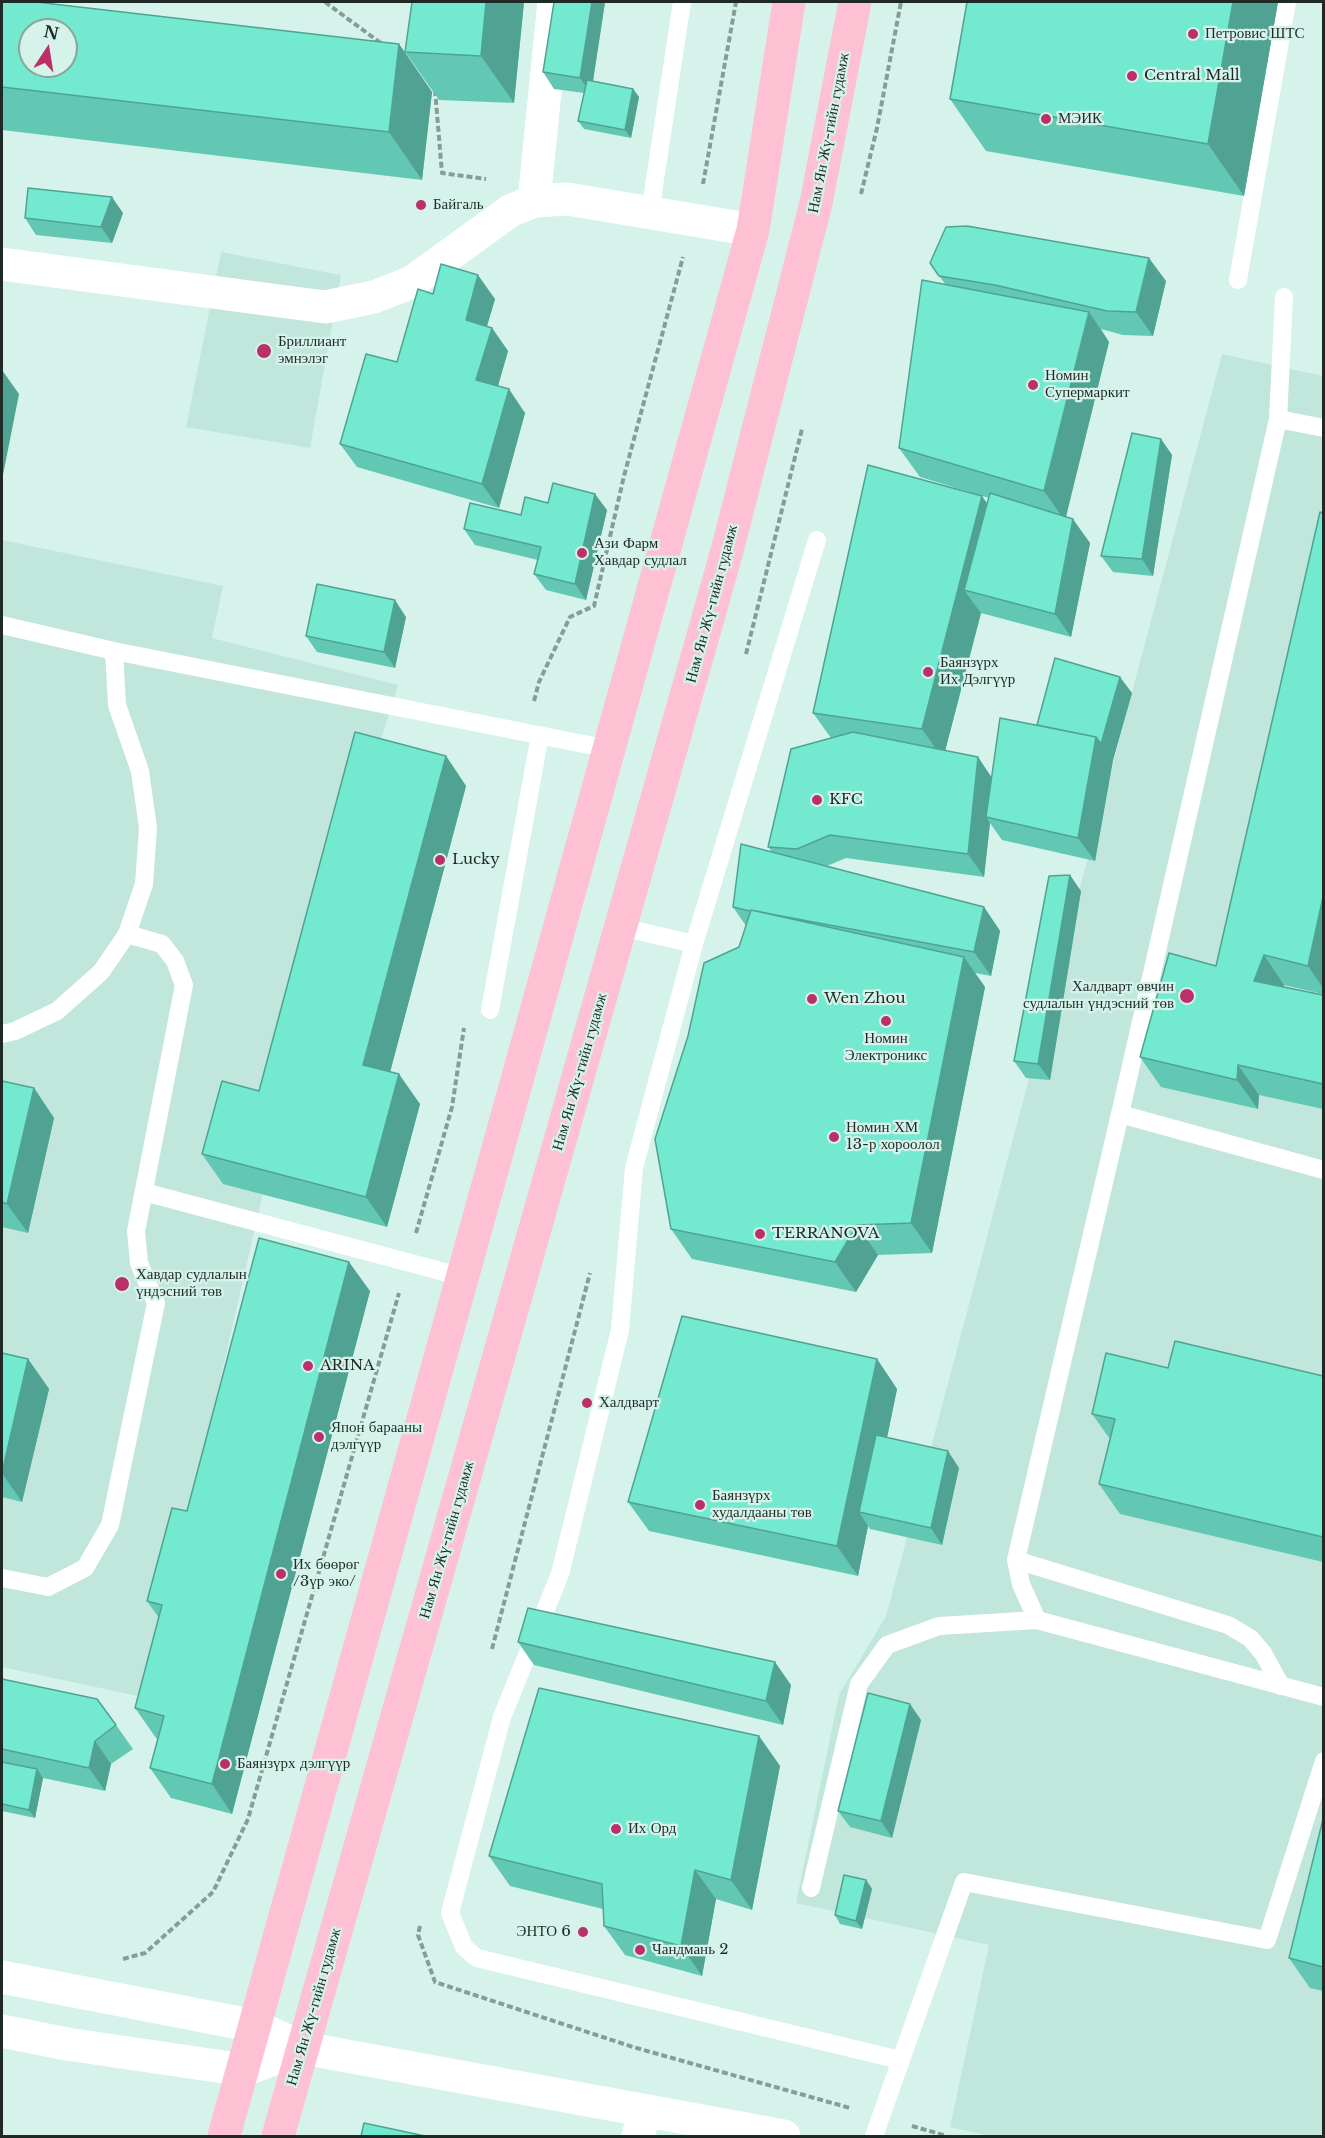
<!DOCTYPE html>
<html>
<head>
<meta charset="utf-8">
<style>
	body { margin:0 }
	#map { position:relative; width:1325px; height:2138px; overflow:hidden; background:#d5f3eb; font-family:"Libre Baskerville",serif }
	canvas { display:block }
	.frame { position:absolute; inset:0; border:3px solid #1f2a27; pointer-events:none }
	.north { position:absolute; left:18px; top:18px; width:60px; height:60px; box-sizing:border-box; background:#d5f3eb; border:2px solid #8ca39d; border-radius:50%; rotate:12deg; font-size:16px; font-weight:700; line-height:24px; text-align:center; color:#1f2a27 }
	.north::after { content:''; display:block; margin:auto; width:21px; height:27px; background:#bb3068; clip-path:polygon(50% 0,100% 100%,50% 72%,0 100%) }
</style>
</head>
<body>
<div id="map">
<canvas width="1325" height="2138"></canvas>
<div class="frame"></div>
<div class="north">N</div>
</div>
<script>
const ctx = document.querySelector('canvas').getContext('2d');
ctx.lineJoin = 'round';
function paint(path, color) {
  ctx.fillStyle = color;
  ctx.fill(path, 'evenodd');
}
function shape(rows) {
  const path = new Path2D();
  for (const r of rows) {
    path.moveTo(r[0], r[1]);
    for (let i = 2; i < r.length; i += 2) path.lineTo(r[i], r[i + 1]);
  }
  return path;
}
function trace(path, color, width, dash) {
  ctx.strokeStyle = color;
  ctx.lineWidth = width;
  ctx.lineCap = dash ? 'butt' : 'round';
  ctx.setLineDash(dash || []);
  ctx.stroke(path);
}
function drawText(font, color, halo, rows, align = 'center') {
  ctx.font = font + ' "Libre Baskerville",serif';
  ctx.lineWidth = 4.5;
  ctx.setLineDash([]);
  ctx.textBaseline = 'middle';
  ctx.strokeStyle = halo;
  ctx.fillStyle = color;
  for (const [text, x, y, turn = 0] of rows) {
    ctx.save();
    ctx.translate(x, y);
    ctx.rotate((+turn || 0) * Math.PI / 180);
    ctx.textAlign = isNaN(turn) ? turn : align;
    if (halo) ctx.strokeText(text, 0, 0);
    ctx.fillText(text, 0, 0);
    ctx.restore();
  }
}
paint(shape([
	[221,252,341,275,310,448,186,427],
	[1222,354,1323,376,1323,2136,990,2136,950,2127,989,1945,796,1903,839,1695,886,1616],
	[2,540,223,586,212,638,398,685,330,902,147,1698,2,1667]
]), '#c1e6dc');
trace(shape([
	[325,2,382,44],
	[435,90,442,173,486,179],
	[703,184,736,2],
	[861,194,877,128,901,2],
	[746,654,802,429],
	[534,701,539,682,570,617,594,606,624,476,683,257],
	[416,1233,452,1107,464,1028],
	[492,1649,590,1273],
	[420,1926,418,1935,435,1982,633,2047,850,2108],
	[123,1959,145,1953,213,1892,248,1819,399,1293],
	[912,2126,947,2136]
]), '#869c96', 4, [6, 3]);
trace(shape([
	[650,212,682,2],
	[1238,280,1287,2],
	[1278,419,1324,428],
	[817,540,694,944,634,1168,620,1330,560,1574,502,1717,450,1913,464,1947,477,1958,900,2060],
	[2,625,114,651,609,749],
	[621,927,694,944],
	[490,1010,540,735],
	[2,1034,15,1031,57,1011,101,972,127,934,144,884,148,828,140,771,117,705,114,651],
	[1120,1114,1278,419,1284,297],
	[1324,1170,1120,1114,1016,1560,1021,1584,1037,1620,1324,1697],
	[144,1192,463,1277],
	[1016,1560,1228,1625,1250,1638,1263,1653,1281,1686],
	[2,1578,48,1587,85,1568,110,1525,156,1303,139,1263,136,1231,184,985,175,961,162,944,127,934],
	[811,1888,859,1684,887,1645,939,1626,1037,1620],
	[874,2136,964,1882,1267,1940,1324,1761]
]), '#fff', 18);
trace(shape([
	[534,201,554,2],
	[638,2136,645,2111]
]), '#fff', 33);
trace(shape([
	[2,264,325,307,374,297,412,282,510,211,534,201,567,199,753,230],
	[2,1977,255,2026,303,2048,784,2136],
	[2,2031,67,2044,244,2070,303,2048]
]), '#fff', 33);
trace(shape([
	[224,2136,753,230,789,2],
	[278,2136,727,551,816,203,855,2]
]), '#fec1d4', 33);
paint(shape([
	[2,2,399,44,432,92,422,180,2,130],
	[524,2,514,103,439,100,405,52],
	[554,2,605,2,593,81,633,89,639,97,631,138,584,129,578,121,584,93,554,89,543,72],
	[1278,2,1244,196,986,151,950,99],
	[123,213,112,243,36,235,25,218],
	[930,263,1166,281,1153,336,1123,335,1101,329,1109,342,1065,517,1090,543,1071,637,981,613,945,751,978,757,991,777,1036,725,1132,693,1113,760,1095,861,1002,840,990,823,984,877,846,858,827,866,984,907,1000,931,991,976,975,973,985,987,932,1253,878,1255,856,1292,692,1259,671,1229,739,947,746,926,733,907,772,852,768,847,831,738,813,713,987,504,989,498,920,477,899,448,945,284],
	[433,294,495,299,487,326,492,328,508,351,498,386,525,413,499,508,357,467,340,444,397,362],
	[1161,439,1172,455,1153,576,1113,572,1101,556],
	[548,503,607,510,586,600,546,590,534,574,538,560,475,545,464,529,521,515],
	[1323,513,1323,994,1284,985,1283,987,1323,995,1323,1109,1259,1095,1258,1109,1161,1087,1140,1057,1216,966],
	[406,617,395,668,317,652,306,636],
	[446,756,466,786,390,1072,420,1104,387,1227,223,1184,202,1154,259,1091],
	[1081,891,1050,1080,1026,1078,1014,1061],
	[2,1081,34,1088,54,1118,28,1233,2,1227],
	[370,1291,232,1814,171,1798,150,1768,158,1739,156,1738,135,1708,159,1618,147,1601,187,1511],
	[2,1353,28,1359,49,1389,22,1502,2,1497],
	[877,1359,897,1389,887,1438,959,1468,942,1545,870,1529,868,1526,858,1576,649,1531,628,1502],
	[1168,1368,1323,1376,1323,1562,1120,1514,1099,1484,1110,1439,1092,1414],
	[518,1642,791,1685,783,1725,534,1665],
	[2,1679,116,1725,133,1749,111,1764,105,1791,43,1778,35,1818,2,1811],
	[921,1720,892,1838,850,1827,838,1811],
	[759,1736,780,1766,752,1910,716,1899,702,1976,625,1955,604,1926,603,1909,510,1886,489,1856],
	[1323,1819,1323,1991,1310,1988,1289,1958],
	[866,1880,872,1889,862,1929,840,1924,835,1915]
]), '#63c8b3');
paint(shape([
	[486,2,524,2,514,103,481,56],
	[592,2,605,2,591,94,580,78],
	[1233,2,1278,2,1244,196,1208,144],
	[399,44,432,92,422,180,389,132],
	[633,89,639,97,631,138,625,130],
	[112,197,123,213,112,243,101,227],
	[1149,258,1166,281,1153,336,1136,312],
	[478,275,495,299,482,343,466,320],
	[1089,312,1109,342,1065,521,1044,491],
	[492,328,508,351,493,403,476,380],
	[2,370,19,394,2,480],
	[509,389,525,413,499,508,482,484],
	[1161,439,1172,455,1153,576,1142,559],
	[595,494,607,510,586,600,575,584],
	[982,496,1003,526,964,590,981,613,943,759,922,729],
	[1073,519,1090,543,1071,637,1055,614],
	[395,600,406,617,395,668,384,652],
	[1120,677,1132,693,1113,760,1101,744],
	[1096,737,1113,760,1095,861,1078,838],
	[446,756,466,786,384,1095,363,1065],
	[978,757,994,781,986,817,990,823,984,877,968,854],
	[1070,875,1081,891,1050,1080,1038,1064],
	[1323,897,1323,988,1308,966],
	[984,907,1000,931,991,976,974,952],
	[1264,955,1284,985,1275,1011,1254,981],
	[964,957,985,987,932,1253,911,1223],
	[1238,1065,1259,1095,1258,1109,1237,1080],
	[399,1074,420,1104,387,1227,366,1197],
	[34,1088,54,1118,28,1233,7,1204],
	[857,1225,878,1255,856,1292,835,1262],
	[349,1262,370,1291,232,1814,212,1784],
	[28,1359,49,1389,22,1502,2,1473],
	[877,1359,897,1389,871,1515,859,1512,868,1526,858,1576,837,1546],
	[948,1451,959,1468,942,1545,931,1528],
	[775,1662,791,1685,783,1725,766,1701],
	[910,1704,921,1720,892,1838,881,1821],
	[759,1736,780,1766,752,1910,731,1880],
	[95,1741,111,1764,105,1791,89,1768],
	[37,1769,43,1778,35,1818,29,1810],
	[695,1870,716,1899,702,1976,681,1946],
	[866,1880,872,1889,862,1929,856,1921]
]), '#50a392');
const building = shape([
	[2,2,36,2,399,44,389,132,2,87,2,2],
	[30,30,66,30,66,66,30,66,30,30],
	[412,2,486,2,481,56,405,52,412,2],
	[554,2,592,2,580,78,543,72,554,2],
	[967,2,1233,2,1208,144,950,99,967,2],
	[587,80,633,89,625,130,578,121,587,80],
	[28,188,112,197,101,227,25,218,28,188],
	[967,226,1149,258,1136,312,1107,311,995,285,939,276,930,263,946,227,967,226],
	[441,264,478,275,466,320,492,328,476,380,509,389,482,484,340,444,366,354,397,362,418,289,433,294,441,264],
	[922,280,1089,312,1044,491,899,448,922,280],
	[1132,433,1161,439,1142,559,1101,556,1132,433],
	[868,465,982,496,922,729,813,713,868,465],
	[553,483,595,494,575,584,534,574,541,547,464,529,470,503,521,515,525,497,548,503,553,483],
	[990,493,1073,519,1055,614,964,590,990,493],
	[1320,512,1323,513,1323,897,1308,966,1264,955,1254,981,1323,995,1323,1084,1238,1065,1237,1080,1140,1057,1169,953,1216,966,1320,512],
	[317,584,395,600,384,652,306,636,317,584],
	[1055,658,1120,677,1101,744,1096,737,1037,725,1055,658],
	[1000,718,1096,737,1078,838,986,817,1000,718],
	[355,732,446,756,363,1065,399,1074,366,1197,202,1154,222,1081,259,1091,355,732],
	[853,732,978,757,968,854,830,835,797,849,768,847,791,749,853,732],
	[741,844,984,907,974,952,781,916,751,910,750,911,733,907,741,844],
	[1070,875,1038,1064,1014,1061,1049,876,1070,875],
	[751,910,964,957,911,1223,857,1225,835,1262,671,1229,655,1139,688,1036,704,963,739,947,751,910],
	[2,1081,34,1088,7,1204,2,1202,2,1081],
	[259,1238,349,1262,212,1784,150,1768,164,1716,135,1708,162,1605,147,1601,172,1508,187,1511,259,1238],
	[682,1316,877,1359,837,1546,628,1502,682,1316],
	[1175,1341,1323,1376,1323,1537,1099,1484,1115,1419,1092,1414,1106,1353,1168,1368,1175,1341],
	[2,1353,28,1359,2,1473,2,1353],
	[876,1435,948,1451,931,1528,859,1512,876,1435],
	[528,1608,775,1662,766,1701,518,1642,528,1608],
	[2,1679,97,1699,116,1725,95,1741,89,1768,2,1749,2,1679],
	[539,1688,759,1736,731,1880,695,1870,681,1946,604,1926,602,1884,489,1856,539,1688],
	[868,1693,910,1704,881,1821,838,1811,868,1693],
	[2,1762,37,1769,29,1810,2,1804,2,1762],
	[1323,1819,1323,1967,1289,1958,1323,1819],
	[844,1875,866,1880,856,1921,835,1915,844,1875],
	[364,2123,425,2136,361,2136,364,2123]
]);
paint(building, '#73e9d0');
trace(building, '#50a392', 1.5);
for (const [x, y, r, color] of [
	[1193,34,6,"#bb3068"],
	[1132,76,6,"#bb3068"],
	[1046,119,6,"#bb3068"],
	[421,205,6,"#bb3068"],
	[264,351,8,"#bb3068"],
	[1033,385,6,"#bb3068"],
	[582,553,6,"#bb3068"],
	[928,672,6,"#bb3068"],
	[817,800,6,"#bb3068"],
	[440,860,6,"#bb3068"],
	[1187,996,8,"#bb3068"],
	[812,999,6,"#bb3068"],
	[886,1021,6,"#bb3068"],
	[834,1137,6,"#bb3068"],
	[760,1234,6,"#bb3068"],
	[122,1284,8,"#bb3068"],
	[308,1366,6,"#bb3068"],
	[587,1403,6,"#bb3068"],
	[319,1437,6,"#bb3068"],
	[700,1505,6,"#bb3068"],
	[281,1574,6,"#bb3068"],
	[225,1764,6,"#bb3068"],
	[616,1829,6,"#bb3068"],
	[583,1932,6,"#bb3068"],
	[640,1950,6,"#bb3068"]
]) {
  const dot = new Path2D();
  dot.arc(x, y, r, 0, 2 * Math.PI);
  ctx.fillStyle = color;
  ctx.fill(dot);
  trace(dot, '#d5f3eb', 2);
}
drawText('15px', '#1f2a27', '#d5f3eb', [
	["Петровис ШТС",1205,34],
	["Central Mall",1144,76],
	["МЭИК",1058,119],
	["Байгаль",433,205],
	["Бриллиант",278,342],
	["эмнэлэг",278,359],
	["Номин",1045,376],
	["Супермаркит",1045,393],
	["Ази Фарм",594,544],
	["Хавдар судлал",594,561],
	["Баянзүрх",940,663],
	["Их Дэлгүүр",940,680],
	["KFC",829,800],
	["Lucky",452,860],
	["Халдварт өвчин",1174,987,"right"],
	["судлалын үндэсний төв",1174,1004,"right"],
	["Wen Zhou",824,999],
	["Номин",886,1039,"center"],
	["Электроникс",886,1056,"center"],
	["Номин ХМ",846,1128],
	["13-р хороолол",846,1145],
	["TERRANOVA",772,1234],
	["Хавдар судлалын",136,1275],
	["үндэсний төв",136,1292],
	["ARINA",320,1366],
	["Халдварт",599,1403],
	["Япон барааны",331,1428],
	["дэлгүүр",331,1445],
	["Баянзүрх",712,1496],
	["худалдааны төв",712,1513],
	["Их бөөрөг",293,1565],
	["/3үр эко/",293,1582],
	["Баянзүрх дэлгүүр",237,1764],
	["Их Орд",628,1829],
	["ЭНТО 6",571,1932,"right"],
	["Чандмань 2",652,1950]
], 'left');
drawText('15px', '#1f2a27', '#d5f3eb', [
	["Нам Ян Жү-гийн гудамж",829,133,-79],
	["Нам Ян Жү-гийн гудамж",712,604,-75],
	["Нам Ян Жү-гийн гудамж",580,1072,-74],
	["Нам Ян Жү-гийн гудамж",447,1540,-74],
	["Нам Ян Жү-гийн гудамж",314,2007,-74]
]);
</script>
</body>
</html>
